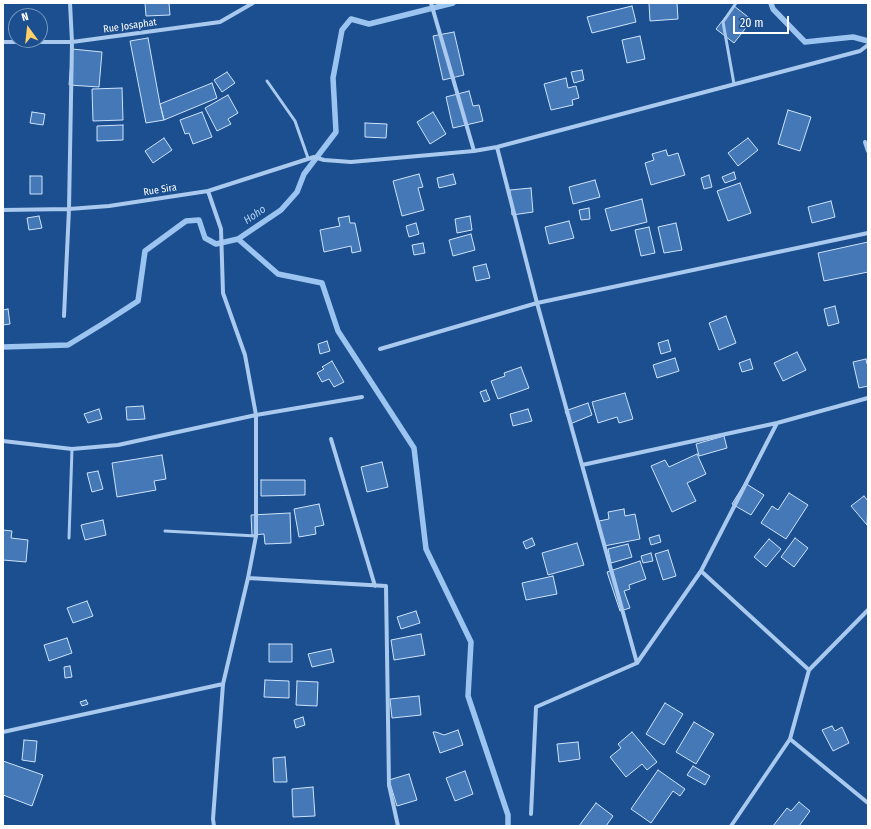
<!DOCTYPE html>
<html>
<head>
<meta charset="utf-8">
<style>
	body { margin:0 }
	#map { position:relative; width:871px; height:829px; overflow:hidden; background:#1b4f8f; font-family:"Fira Sans Condensed",sans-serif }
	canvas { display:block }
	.frame { position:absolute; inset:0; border:4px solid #fff; pointer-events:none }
	.north { position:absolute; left:8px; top:8px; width:40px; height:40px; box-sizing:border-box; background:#1b4f8f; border:1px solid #7695bc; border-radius:50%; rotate:345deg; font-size:11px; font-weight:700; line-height:16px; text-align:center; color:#fff }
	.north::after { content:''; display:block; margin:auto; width:14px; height:18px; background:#ffd166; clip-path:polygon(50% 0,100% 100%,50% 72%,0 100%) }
	.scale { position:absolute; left:733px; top:16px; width:56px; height:18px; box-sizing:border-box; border:2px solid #fff; border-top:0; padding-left:5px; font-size:12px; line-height:14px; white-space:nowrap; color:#fff; -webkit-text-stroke:3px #1b4f8f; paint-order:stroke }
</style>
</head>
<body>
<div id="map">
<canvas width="871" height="829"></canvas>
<div class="frame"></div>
<div class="north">N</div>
<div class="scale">20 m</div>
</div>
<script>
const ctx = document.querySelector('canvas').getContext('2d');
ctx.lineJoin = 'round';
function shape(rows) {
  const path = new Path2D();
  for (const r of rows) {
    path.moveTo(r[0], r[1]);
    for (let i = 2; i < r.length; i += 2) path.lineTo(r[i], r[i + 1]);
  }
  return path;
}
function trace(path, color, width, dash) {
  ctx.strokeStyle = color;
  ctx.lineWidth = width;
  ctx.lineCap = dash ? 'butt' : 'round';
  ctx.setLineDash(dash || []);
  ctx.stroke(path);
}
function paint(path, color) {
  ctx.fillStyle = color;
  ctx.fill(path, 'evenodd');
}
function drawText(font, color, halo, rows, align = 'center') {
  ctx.font = font + ' "Fira Sans Condensed",sans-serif';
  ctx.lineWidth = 3;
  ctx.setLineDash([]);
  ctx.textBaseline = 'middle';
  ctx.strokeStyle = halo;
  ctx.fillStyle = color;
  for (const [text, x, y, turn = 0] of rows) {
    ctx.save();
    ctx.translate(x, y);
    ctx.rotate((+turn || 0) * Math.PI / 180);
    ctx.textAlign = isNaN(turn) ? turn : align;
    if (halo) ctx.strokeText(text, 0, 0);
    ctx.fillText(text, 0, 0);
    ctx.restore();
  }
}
trace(shape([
	[771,3,773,9,805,42,853,37,868,41],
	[238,239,278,274,322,283,338,331,414,448,426,549,471,642,468,696,508,815,508,826],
	[3,347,68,345,104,323,138,301,145,251,186,221,199,220,205,238,216,244,238,239,281,210,297,192,304,174,336,132,333,78,342,30,351,19,369,24,453,3]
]), '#9cc4f0', 5.5);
const building = shape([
	[145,3,169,3,170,15,146,16,145,3],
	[649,3,677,3,678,19,650,21,649,3],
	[632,6,636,22,592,33,587,17,632,6],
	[734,6,752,20,734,43,716,29,734,6],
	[454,32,464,75,443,80,433,36,454,32],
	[640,36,645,59,627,63,622,40,640,36],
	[148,38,160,104,164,120,146,123,130,41,148,38],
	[72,49,102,52,99,87,69,85,72,49],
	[582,70,584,80,574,83,571,72,582,70],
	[227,72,235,83,222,92,214,80,227,72],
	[566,78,568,88,576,86,579,98,572,100,573,105,551,110,544,84,566,78],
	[212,83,217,98,164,120,160,104,212,83],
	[122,88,123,120,93,121,92,89,122,88],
	[469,91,473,106,479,105,483,121,453,128,446,97,469,91],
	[228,95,238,113,228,119,231,124,217,131,205,108,228,95],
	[788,110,811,117,800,151,778,144,788,110],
	[32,112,45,114,43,125,30,123,32,112],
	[202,112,212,137,193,144,189,133,185,134,180,120,202,112],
	[433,112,446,134,430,144,417,122,433,112],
	[365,123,387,124,386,138,365,137,365,123],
	[123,125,123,140,97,141,97,126,123,125],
	[164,138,172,150,153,163,145,151,164,138],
	[748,138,758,150,738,166,728,153,748,138],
	[666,150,668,156,678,153,685,175,651,185,645,163,654,160,652,154,666,150],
	[734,172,736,179,725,183,722,177,734,172],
	[419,174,423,187,418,188,424,210,402,216,393,181,419,174],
	[453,174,456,184,439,188,437,178,453,174],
	[709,175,712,187,704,189,701,178,709,175],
	[30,176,42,176,42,194,30,194,30,176],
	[595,180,600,197,573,204,569,187,595,180],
	[740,183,751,213,728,221,717,191,740,183],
	[531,188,533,212,512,215,510,190,531,188],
	[642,199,647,222,611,231,605,209,642,199],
	[831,201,835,217,812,223,808,207,831,201],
	[589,208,590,219,581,220,579,210,589,208],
	[39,216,42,228,29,230,27,218,39,216],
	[349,216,350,223,355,223,361,251,352,253,351,246,324,252,320,230,340,226,338,218,349,216],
	[470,216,472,230,457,233,455,219,470,216],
	[569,221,574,238,549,244,545,227,569,221],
	[416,223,419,234,409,237,406,226,416,223],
	[676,223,682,250,664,253,658,227,676,223],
	[649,227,655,253,641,256,635,230,649,227],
	[471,234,475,250,453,256,449,240,471,234],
	[868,242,868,272,824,281,818,253,868,242],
	[423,243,425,253,414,255,412,245,423,243],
	[486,264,490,278,476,281,473,267,486,264],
	[835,306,839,323,828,326,824,309,835,306],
	[8,309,10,324,3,325,3,310,8,309],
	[726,316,736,343,719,350,709,323,726,316],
	[668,340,671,351,661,354,658,343,668,340],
	[327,341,330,351,320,354,318,344,327,341],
	[797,352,806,370,783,381,774,363,797,352],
	[675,358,679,371,657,378,653,365,675,358],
	[750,359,753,369,742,372,739,363,750,359],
	[866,359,867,364,868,363,868,386,859,388,853,362,866,359],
	[332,361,344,382,334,387,329,379,322,382,317,373,324,369,322,367,332,361],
	[521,367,529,388,498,399,491,381,505,376,504,373,521,367],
	[486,390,490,400,484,402,480,392,486,390],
	[625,393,633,419,619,423,617,417,598,423,592,402,625,393],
	[588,403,592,415,570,424,565,411,588,403],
	[143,406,145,419,127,420,126,407,143,406],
	[99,409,102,419,88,423,84,414,99,409],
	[528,409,532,421,513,426,510,414,528,409],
	[724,436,727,448,699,456,696,444,724,436],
	[697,454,706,474,687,483,696,501,672,512,651,466,665,460,669,467,697,454],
	[162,455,166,479,154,481,156,490,117,497,112,463,162,455],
	[382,462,388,487,367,492,361,467,382,462],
	[98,471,103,489,92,492,87,473,98,471],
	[261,480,305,480,305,495,261,496,261,480],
	[745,483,764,495,751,515,732,504,745,483],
	[789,493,808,505,786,539,761,523,772,506,778,510,789,493],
	[864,496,868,501,867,525,851,506,864,496],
	[319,504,324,525,315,527,316,534,299,537,294,509,319,504],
	[624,509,625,516,635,514,640,539,604,546,599,521,609,519,608,512,624,509],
	[290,513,291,543,265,544,264,534,252,535,251,515,290,513],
	[103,520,106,535,85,540,81,525,103,520],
	[3,530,12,531,11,538,28,540,26,562,3,560,3,530],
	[659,535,661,542,651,545,649,538,659,535],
	[532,538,535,545,526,549,523,542,532,538],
	[795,538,808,548,794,567,781,557,795,538],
	[769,539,781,549,766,567,754,557,769,539],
	[577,543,584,565,548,575,542,553,577,543],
	[628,544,632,557,611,563,608,549,628,544],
	[668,550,676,576,663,580,655,554,668,550],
	[651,553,653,561,643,563,641,556,651,553],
	[640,561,646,579,629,585,630,589,624,591,630,608,620,611,607,572,640,561],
	[553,576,557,594,526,600,522,583,553,576],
	[87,601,93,616,73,623,67,608,87,601],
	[416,611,420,623,401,629,397,617,416,611],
	[421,634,425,655,394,660,391,640,421,634],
	[67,638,72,653,49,661,44,645,67,638],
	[269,644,292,644,292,662,269,662,269,644],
	[331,649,334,662,312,667,308,654,331,649],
	[70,666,72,677,65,678,64,667,70,666],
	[265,680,289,681,289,698,264,697,265,680],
	[297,681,318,682,317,706,296,705,297,681],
	[419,696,421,715,392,718,390,699,419,696],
	[86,700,88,704,82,706,80,702,86,700],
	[665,703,683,714,664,745,646,734,665,703],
	[303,717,305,725,296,728,294,720,303,717],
	[694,722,714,734,696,764,676,752,694,722],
	[832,726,835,731,842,727,849,743,833,751,822,730,832,726],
	[458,730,463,745,440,753,433,732,436,732,444,735,458,730],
	[632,732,657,762,647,770,642,764,626,777,610,757,621,748,618,744,632,732],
	[24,740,37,741,35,762,22,760,24,740],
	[578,742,580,759,559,762,557,744,578,742],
	[285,757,287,782,274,782,273,758,285,757],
	[3,761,43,775,32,806,3,795,3,761],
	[693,766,710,776,705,785,687,775,693,766],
	[658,770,685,789,680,796,673,791,651,823,631,809,658,770],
	[465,771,473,794,455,801,446,778,465,771],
	[409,774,417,800,397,806,389,780,409,774],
	[313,787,315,816,293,817,292,789,313,787],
	[799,802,810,811,799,826,773,826,787,808,791,811,799,802],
	[596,803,613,816,606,826,579,826,596,803]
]);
paint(building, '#4478b7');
trace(building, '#cfe3fa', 1);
trace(shape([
	[267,81,295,121,308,158],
	[734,84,723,22,736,3],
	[165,531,256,536],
	[69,538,72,449]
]), '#a9c9ee', 3);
trace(shape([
	[431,3,474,151],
	[3,42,72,42,220,22,253,3],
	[865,142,868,151],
	[497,147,537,303,637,663],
	[208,191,221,229,223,293,245,355,256,415,256,536,248,578,223,684,213,819,214,826],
	[3,210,69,209,109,206,208,191,314,157,324,160,351,162,474,151,497,147,860,51,868,45],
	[64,316,69,209,72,42,70,3],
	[380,349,537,303,868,233],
	[331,439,375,586],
	[3,441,72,449,118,445,256,415,362,397],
	[582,465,777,423,868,398],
	[701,571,809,670],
	[248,578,386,586,389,785,398,826],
	[868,610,809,670,790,739,868,803],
	[3,732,223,684],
	[531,814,536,707,637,663,701,571,777,423],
	[731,826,790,739]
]), '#a9c9ee', 4);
drawText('10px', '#fff', '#1b4f8f', [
	["Rue Josaphat",130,26,-8],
	["Rue Sira",160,190,-9]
]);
drawText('italic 11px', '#b5d3f5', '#1b4f8f', [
	["Hoho",255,215,-34]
]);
</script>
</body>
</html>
